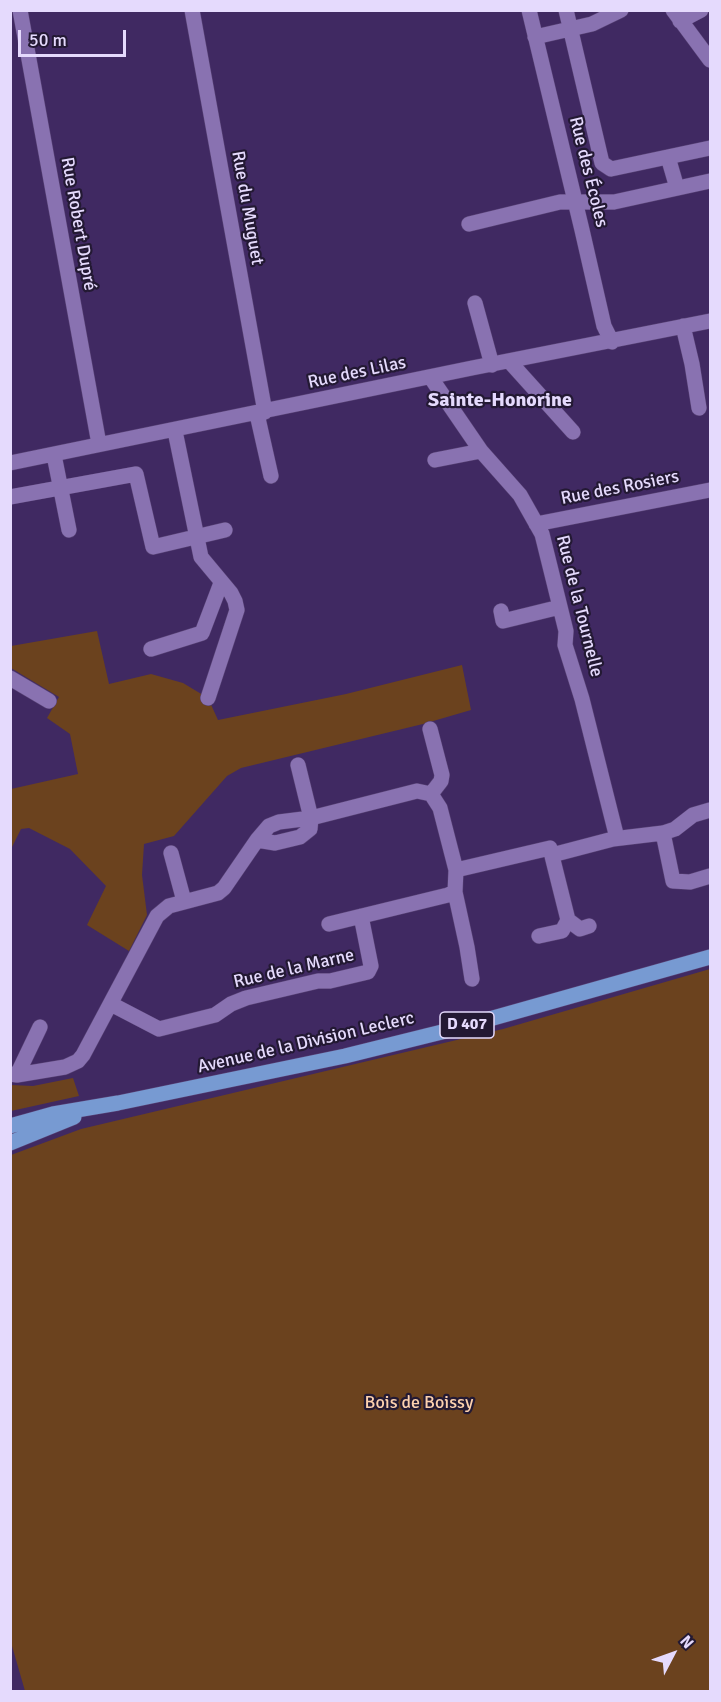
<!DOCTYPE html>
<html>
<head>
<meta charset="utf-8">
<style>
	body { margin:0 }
	#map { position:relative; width:721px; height:1702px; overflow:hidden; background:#402962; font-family:Signika,sans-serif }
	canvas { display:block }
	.frame { position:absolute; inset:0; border:12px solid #e5dafd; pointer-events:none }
	.north { position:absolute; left:643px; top:1624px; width:60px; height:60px; -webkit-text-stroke:4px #231933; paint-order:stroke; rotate:49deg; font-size:16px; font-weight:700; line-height:24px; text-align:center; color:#e5dafd }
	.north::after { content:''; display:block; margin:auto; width:21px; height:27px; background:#e5dafd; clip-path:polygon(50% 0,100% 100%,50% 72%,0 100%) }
	.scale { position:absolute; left:18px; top:30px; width:108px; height:27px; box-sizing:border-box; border:3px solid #e5dafd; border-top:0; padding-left:8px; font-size:18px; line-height:21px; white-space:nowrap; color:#e5dafd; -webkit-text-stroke:4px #231933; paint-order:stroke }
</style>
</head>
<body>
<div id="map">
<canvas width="721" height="1702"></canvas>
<div class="frame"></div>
<div class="north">N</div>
<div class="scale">50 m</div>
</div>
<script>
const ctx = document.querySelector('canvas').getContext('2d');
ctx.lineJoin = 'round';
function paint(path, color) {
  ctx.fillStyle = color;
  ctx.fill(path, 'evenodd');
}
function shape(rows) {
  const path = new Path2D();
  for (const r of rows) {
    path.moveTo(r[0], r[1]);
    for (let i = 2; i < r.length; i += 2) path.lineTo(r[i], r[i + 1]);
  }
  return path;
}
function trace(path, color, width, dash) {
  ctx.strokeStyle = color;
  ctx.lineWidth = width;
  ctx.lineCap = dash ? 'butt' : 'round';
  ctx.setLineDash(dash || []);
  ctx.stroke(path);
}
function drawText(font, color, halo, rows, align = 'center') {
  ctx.font = font + ' Signika,sans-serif';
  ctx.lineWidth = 4.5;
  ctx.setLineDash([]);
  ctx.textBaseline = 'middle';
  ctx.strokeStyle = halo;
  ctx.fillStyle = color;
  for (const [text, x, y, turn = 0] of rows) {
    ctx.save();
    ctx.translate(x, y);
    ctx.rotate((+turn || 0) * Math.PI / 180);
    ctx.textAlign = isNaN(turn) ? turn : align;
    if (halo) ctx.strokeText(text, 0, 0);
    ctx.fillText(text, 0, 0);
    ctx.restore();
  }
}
paint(shape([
	[97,631,109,684,151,674,183,683,208,698,218,720,346,694,462,665,471,710,423,724,241,768,227,776,174,836,144,844,142,875,147,915,129,951,87,925,106,886,70,849,29,828,21,829,11,849,11,789,78,774,70,734,47,718,59,697,11,668,11,646],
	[710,969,710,1691,25,1691,10,1639,11,1155,81,1129,503,1029],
	[73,1078,79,1096,11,1111,11,1085,33,1086]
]), '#6b421e');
const minor = shape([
	[20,10,99,444],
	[192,10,265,412],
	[529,10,582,230,604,326,612,342],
	[566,10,602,163,611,169,710,148],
	[673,10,710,60],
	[680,21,701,10],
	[535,37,592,24,621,10],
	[668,157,677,188],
	[469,224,560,202,614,202,710,181],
	[475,303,492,365],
	[683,326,692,364,699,408],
	[509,361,573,432],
	[431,378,481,451,520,495,542,534,566,631,565,645,582,699,617,838],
	[257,414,271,476],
	[175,431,201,557,231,593,235,601,237,610,208,698],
	[54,455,69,530],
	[435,460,481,451],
	[10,463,472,368,710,321],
	[10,497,136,474,153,547,225,530],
	[536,524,710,490],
	[501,611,503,621,560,607],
	[151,649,202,633,221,583],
	[10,678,49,701],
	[430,729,442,775,441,781,431,794],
	[663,833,673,881,690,882,710,876],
	[257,840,269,826,279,822,311,818,298,765],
	[171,853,184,901],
	[552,855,613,839,663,833,675,829,693,815,710,810],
	[456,870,550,848,568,920,562,931,539,936],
	[568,920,580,929,589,926],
	[329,924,448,895,455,892],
	[111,1004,159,1029,215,1015,231,1004,246,998,318,981,330,981,368,972,371,966,361,916],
	[10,1074,17,1075,65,1067,78,1061,83,1055,157,916,169,906,218,893,224,888,257,840,275,843,300,837,310,829,311,818,417,791,431,794,440,808,456,870,455,892,467,947,472,979],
	[17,1075,40,1027]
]);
const major = shape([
	[10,1126,53,1114,118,1103,345,1056,454,1029,710,957],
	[10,1143,74,1117]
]);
trace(minor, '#584375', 16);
trace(major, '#584375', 16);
trace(minor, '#8972b1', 15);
trace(major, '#779ad2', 15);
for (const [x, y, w] of [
	[467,1025,54]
]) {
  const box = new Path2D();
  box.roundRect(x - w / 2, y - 13, w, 26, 4.5);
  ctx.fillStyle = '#231933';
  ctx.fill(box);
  trace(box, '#e5dafd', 1.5);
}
drawText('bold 16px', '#e5dafd', null, [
	["D 407",467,1025]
]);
drawText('18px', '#e5dafd', '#231933', [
	["Rue des Écoles",588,172,76],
	["Rue du Muguet",247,208,80],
	["Rue Robert Dupré",78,224,80],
	["Rue des Lilas",357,373,-12],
	["Rue des Rosiers",620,488,-11],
	["Rue de la Tournelle",579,606,76],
	["Rue de la Marne",294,969,-13],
	["Avenue de la Division Leclerc",306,1043,-13]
]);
drawText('18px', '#fdd1ae', '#231933', [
	["Bois de Boissy",419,1403]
]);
drawText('bold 20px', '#e5dafd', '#231933', [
	["Sainte-Honorine",500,401]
]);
</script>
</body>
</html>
